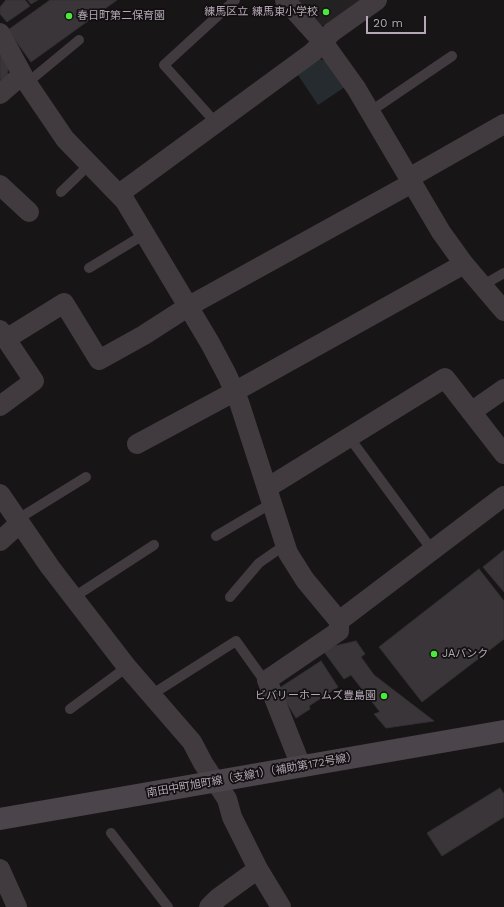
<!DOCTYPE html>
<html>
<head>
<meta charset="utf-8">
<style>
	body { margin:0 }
	#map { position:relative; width:504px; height:907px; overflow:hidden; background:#171516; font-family:"Work Sans",sans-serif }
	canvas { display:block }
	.scale { position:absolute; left:366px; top:16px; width:60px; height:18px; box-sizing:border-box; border:2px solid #b5a7b6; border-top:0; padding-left:5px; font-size:12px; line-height:14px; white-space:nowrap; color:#b5a7b6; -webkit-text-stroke:3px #121011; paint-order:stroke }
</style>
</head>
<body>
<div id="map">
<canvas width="504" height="907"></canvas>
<div class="scale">20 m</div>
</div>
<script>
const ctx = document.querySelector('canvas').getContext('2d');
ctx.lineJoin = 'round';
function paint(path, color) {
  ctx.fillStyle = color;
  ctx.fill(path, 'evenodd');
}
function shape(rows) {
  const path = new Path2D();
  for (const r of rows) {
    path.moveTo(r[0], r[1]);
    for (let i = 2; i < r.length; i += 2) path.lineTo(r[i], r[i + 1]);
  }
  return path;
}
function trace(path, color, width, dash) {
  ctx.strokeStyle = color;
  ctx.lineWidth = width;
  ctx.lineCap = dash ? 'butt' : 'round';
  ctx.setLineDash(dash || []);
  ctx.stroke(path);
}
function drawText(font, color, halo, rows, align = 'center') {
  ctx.font = font + ' "Work Sans","Noto Sans JP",sans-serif';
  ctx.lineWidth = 3.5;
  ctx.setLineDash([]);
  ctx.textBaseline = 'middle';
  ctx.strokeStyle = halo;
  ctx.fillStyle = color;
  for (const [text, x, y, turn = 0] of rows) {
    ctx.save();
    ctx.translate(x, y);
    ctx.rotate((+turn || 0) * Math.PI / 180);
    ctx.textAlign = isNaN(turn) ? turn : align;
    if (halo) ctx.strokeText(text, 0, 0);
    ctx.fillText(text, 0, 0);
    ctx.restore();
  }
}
paint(shape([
	[295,0,364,0,326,26,316,24]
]), '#242123');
paint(shape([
	[317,58,326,61,345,87,318,105,296,72]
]), '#252b2e');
const building = shape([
	[6,0,25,0,30,6,7,22,0,14,0,7,6,0],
	[28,0,38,0,31,4,28,0],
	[50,0,117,0,31,62,8,30,50,0],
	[0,51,9,66,7,76,0,80,0,51],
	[504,550,504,592,483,567,504,550],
	[479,569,504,601,504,639,422,702,379,647,479,569],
	[356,641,365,654,361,657,374,675,434,721,386,728,374,714,380,712,351,675,344,679,322,649,356,641],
	[321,661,338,687,309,706,310,709,296,718,278,689,321,661],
	[500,788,504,794,504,817,442,856,427,833,500,788]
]);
paint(building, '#393538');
trace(building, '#332f32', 1);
trace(shape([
	[27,83,79,40],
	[371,111,452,56],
	[216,123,164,65,235,0],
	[61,192,90,164],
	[89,268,145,234],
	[483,285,504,273],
	[349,437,432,550],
	[18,519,86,477],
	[216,536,272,503],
	[74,597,154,545],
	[230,597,259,563,285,545],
	[151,695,236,641,261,676,267,680],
	[70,709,127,667],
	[111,833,168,907]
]), '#413b40', 10);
trace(shape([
	[285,0,323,42,356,88,441,232,464,264,504,311],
	[0,33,27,83,65,139,125,201,210,343,227,375,239,402,288,553,305,580,339,621,339,631,267,680,301,766],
	[0,94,22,75],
	[409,178,504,124],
	[0,185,29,212],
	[119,194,313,52,332,32,377,0],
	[0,330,34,381,0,406],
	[6,339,64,303,99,360,144,335,189,306,412,183],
	[471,412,504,389],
	[137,444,234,392,464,264],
	[267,488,445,378,504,454],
	[0,494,50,567,127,667,192,742,203,763,227,799,232,817,258,869,281,907],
	[0,541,20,523],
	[339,621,504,496],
	[0,869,17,907],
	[209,907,218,898,258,869]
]), '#413b40', 20);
trace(shape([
	[0,819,504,731]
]), '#4b444b', 22);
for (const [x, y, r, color] of [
	[326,12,4,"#4ae93a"],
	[69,16,4,"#4ae93a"],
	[434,654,4,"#4ae93a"],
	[384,696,4,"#4ae93a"]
]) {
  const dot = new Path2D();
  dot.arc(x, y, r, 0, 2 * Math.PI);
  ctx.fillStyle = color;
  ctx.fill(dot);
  trace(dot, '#121011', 1.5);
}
drawText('11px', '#b5a7b6', '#121011', [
	["練馬区立 練馬東小学校",318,12],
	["春日町第二保育園",77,16,"left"],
	["JAバンク",442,654,"left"],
	["ビバリーホームズ豊島園",376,696]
], 'right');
drawText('11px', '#b5a7b6', '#121011', [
	["南田中町旭町線（支線1）（補助第172号線）",252,775,-10]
]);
</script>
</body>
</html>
